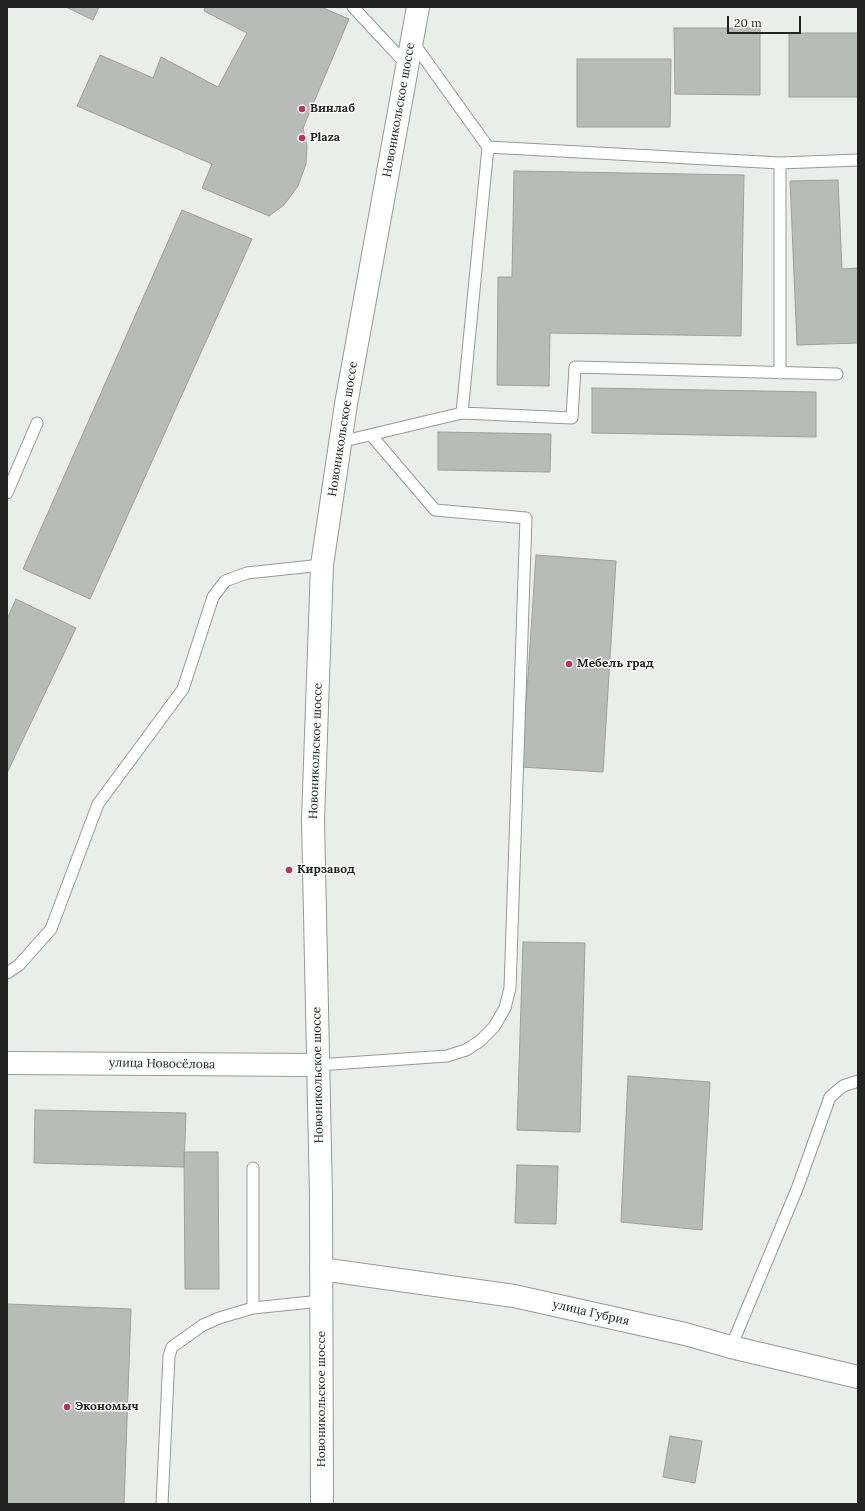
<!DOCTYPE html>
<html>
<head>
<meta charset="utf-8">
<style>
	body { margin:0 }
	#map { position:relative; width:865px; height:1511px; overflow:hidden; background:#e9eeeb; font-family:Lora,serif }
	canvas { display:block }
	.frame { position:absolute; inset:0; border:8px solid #222322; pointer-events:none }
	.scale { position:absolute; left:727px; top:16px; width:74px; height:18px; box-sizing:border-box; border:2px solid #222322; border-top:0; padding-left:5px; font-size:12px; line-height:14px; white-space:nowrap; color:#222322; -webkit-text-stroke:3px #f7fbf8; paint-order:stroke }
</style>
</head>
<body>
<div id="map">
<canvas width="865" height="1511"></canvas>
<div class="frame"></div>
<div class="scale">20 m</div>
</div>
<script>
const ctx = document.querySelector('canvas').getContext('2d');
ctx.lineJoin = 'round';
function paint(path, color) {
  ctx.fillStyle = color;
  ctx.fill(path, 'evenodd');
}
function shape(rows) {
  const path = new Path2D();
  for (const r of rows) {
    path.moveTo(r[0], r[1]);
    for (let i = 2; i < r.length; i += 2) path.lineTo(r[i], r[i + 1]);
  }
  return path;
}
function trace(path, color, width, dash) {
  ctx.strokeStyle = color;
  ctx.lineWidth = width;
  ctx.lineCap = dash ? 'butt' : 'round';
  ctx.setLineDash(dash || []);
  ctx.stroke(path);
}
function drawText(font, color, halo, rows, align = 'center') {
  ctx.font = font + ' Lora,serif';
  ctx.lineWidth = 3;
  ctx.setLineDash([]);
  ctx.textBaseline = 'middle';
  ctx.strokeStyle = halo;
  ctx.fillStyle = color;
  for (const [text, x, y, turn = 0] of rows) {
    ctx.save();
    ctx.translate(x, y);
    ctx.rotate((+turn || 0) * Math.PI / 180);
    ctx.textAlign = isNaN(turn) ? turn : align;
    if (halo) ctx.strokeText(text, 0, 0);
    ctx.fillText(text, 0, 0);
    ctx.restore();
  }
}
const building = shape([
	[66,7,99,7,93,20,66,7],
	[205,7,321,7,349,19,303,128,307,146,306,164,298,186,284,205,269,216,202,188,212,164,77,106,100,55,153,78,161,57,218,87,247,33,204,11,205,7],
	[674,28,760,28,760,95,675,94,674,28],
	[789,33,858,33,858,97,789,97,789,33],
	[577,59,671,59,670,127,577,127,577,59],
	[514,171,744,175,741,336,550,333,549,386,497,385,498,277,512,277,514,171],
	[838,180,842,269,858,268,858,343,797,345,790,181,838,180],
	[182,210,252,239,90,599,23,569,182,210],
	[592,388,816,392,816,437,592,433,592,388],
	[438,432,551,434,550,472,438,470,438,432],
	[536,555,616,561,603,772,522,767,536,555],
	[16,599,76,628,7,773,7,619,16,599],
	[523,942,585,943,580,1132,517,1130,523,942],
	[628,1076,710,1082,702,1230,621,1222,628,1076],
	[35,1110,186,1113,184,1167,34,1163,35,1110],
	[184,1152,218,1152,219,1289,185,1289,184,1152],
	[517,1165,558,1166,556,1224,515,1223,517,1165],
	[7,1304,131,1309,124,1504,7,1504,7,1304],
	[670,1436,702,1441,695,1483,663,1477,670,1436]
]);
paint(building, '#b8bcb9');
trace(building, '#9ca09d', 1);
const lane = shape([
	[353,7,407,65],
	[412,41,488,147,462,413],
	[488,147,780,163,780,373],
	[780,163,858,160],
	[340,442,462,413,572,418,575,367,837,374],
	[7,493,37,423],
	[7,973,19,965,51,929,98,804,183,689,213,597,225,581,247,573,322,565],
	[318,1065,447,1056,466,1050,480,1041,494,1027,505,1008,510,988,526,518,435,510,371,435],
	[253,1168,253,1308],
	[731,1347,797,1189,830,1097,843,1086,858,1081],
	[162,1504,169,1356,172,1347,203,1325,219,1318,253,1308,321,1301]
]);
const secondary = shape([
	[7,1063,318,1065],
	[321,1269,514,1296,685,1334,731,1347,858,1377]
]);
const highway = shape([
	[322,1504,321,1197,313,820,322,565,346,404,418,7]
]);
trace(lane, '#969997', 13);
trace(secondary, '#969997', 24);
trace(highway, '#969997', 24);
trace(lane, '#fff', 11);
trace(secondary, '#fff', 22);
trace(highway, '#fff', 22);
for (const [x, y, r, color] of [
	[302,109,4,"#bd3063"],
	[302,138,4,"#bd3063"],
	[569,664,4,"#bd3063"],
	[289,870,4,"#bd3063"],
	[67,1407,4,"#bd3063"]
]) {
  const dot = new Path2D();
  dot.arc(x, y, r, 0, 2 * Math.PI);
  ctx.fillStyle = color;
  ctx.fill(dot);
  trace(dot, '#f7fbf8', 1.5);
}
drawText('bold 12px', '#222322', '#f7fbf8', [
	["Винлаб",310,109],
	["Plaza",310,138],
	["Мебель град",577,664],
	["Кирзавод",297,870],
	["Экономыч",75,1407]
], 'left');
drawText('12px', '#222322', '#f7fbf8', [
	["Новоникольское шоссе",399,110,-80],
	["Новоникольское шоссе",343,429,-81],
	["Новоникольское шоссе",316,751,-88],
	["улица Новосёлова",162,1064,1],
	["Новоникольское шоссе",318,1075,-91],
	["улица Губрия",591,1313,13],
	["Новоникольское шоссе",322,1399,-90]
]);
</script>
</body>
</html>
